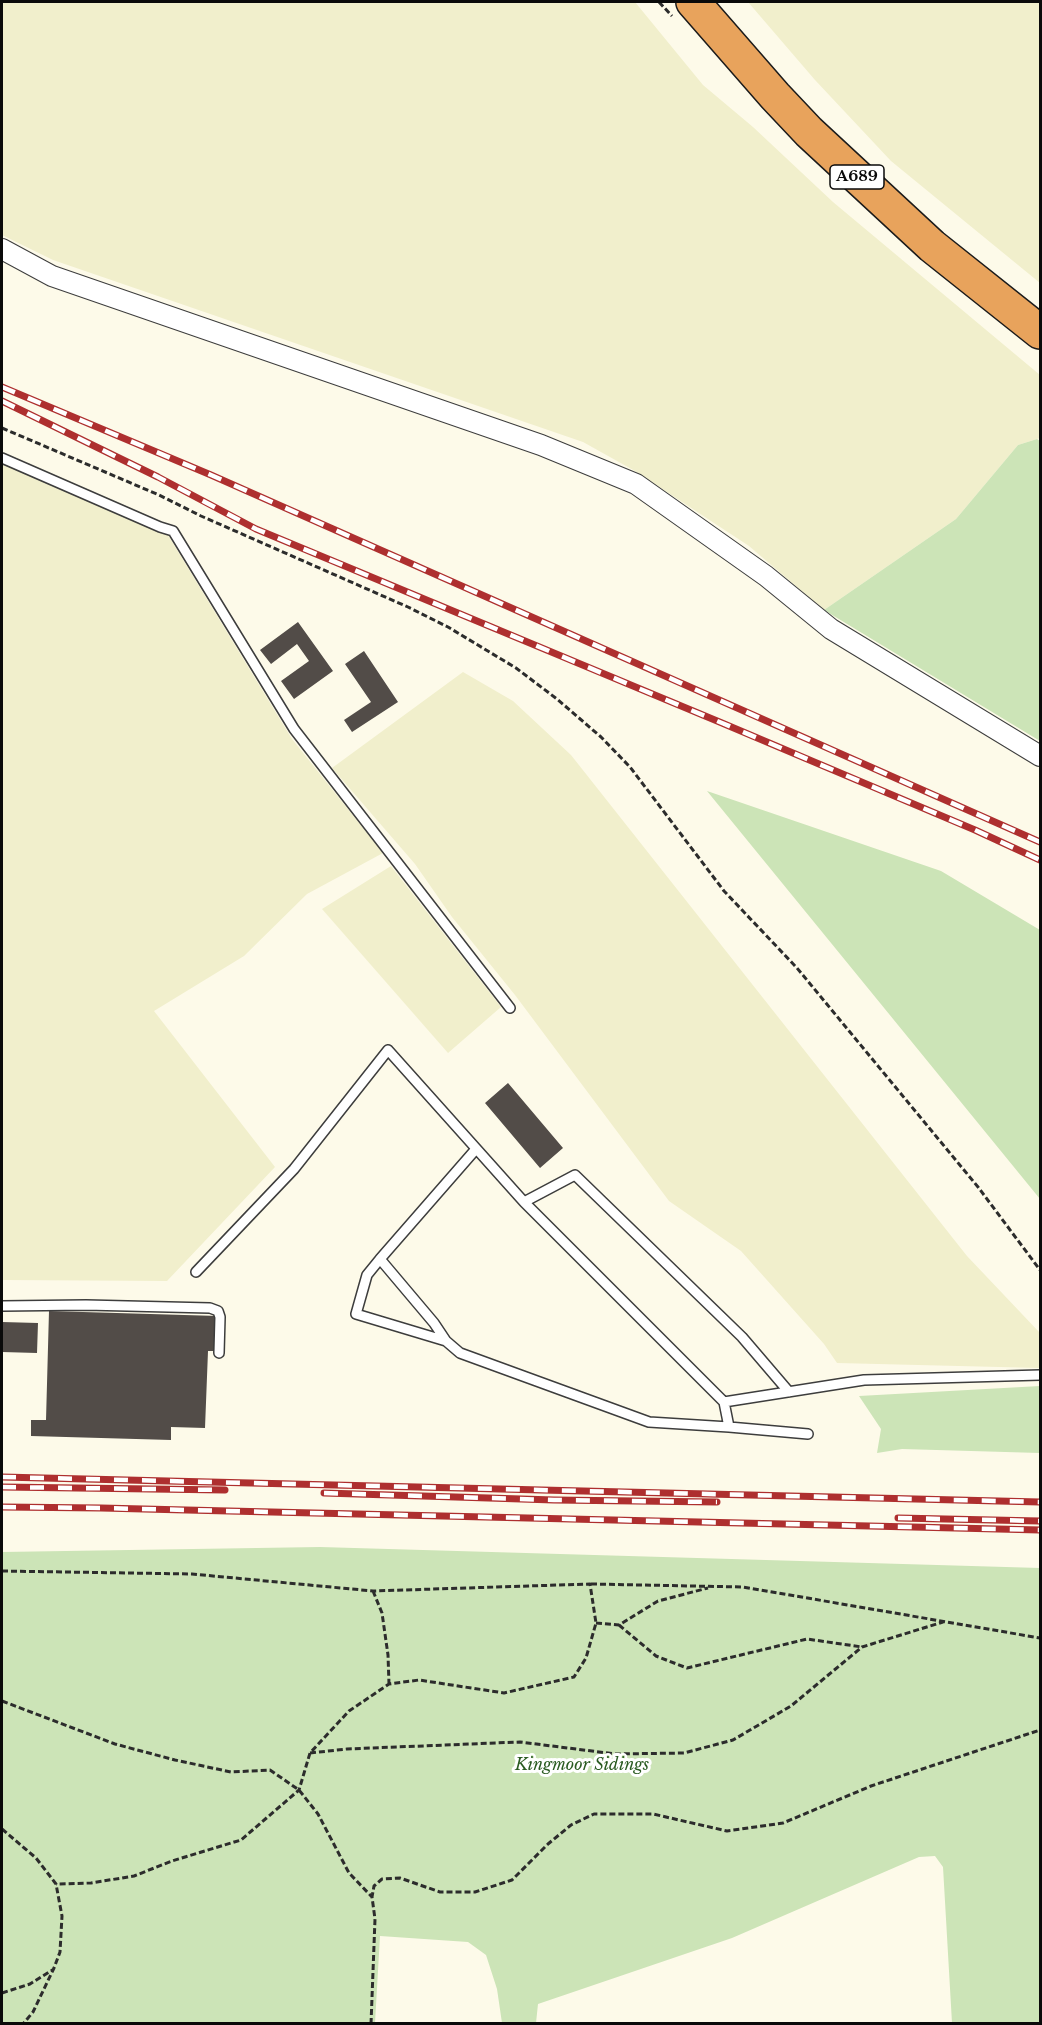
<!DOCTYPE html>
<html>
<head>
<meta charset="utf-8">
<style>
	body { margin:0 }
	#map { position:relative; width:1042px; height:2025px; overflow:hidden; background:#fdfae9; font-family:"Libre Baskerville",serif }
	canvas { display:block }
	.frame { position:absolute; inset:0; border:3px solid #0a0a0a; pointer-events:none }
</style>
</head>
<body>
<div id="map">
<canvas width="1042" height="2025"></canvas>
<div class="frame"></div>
</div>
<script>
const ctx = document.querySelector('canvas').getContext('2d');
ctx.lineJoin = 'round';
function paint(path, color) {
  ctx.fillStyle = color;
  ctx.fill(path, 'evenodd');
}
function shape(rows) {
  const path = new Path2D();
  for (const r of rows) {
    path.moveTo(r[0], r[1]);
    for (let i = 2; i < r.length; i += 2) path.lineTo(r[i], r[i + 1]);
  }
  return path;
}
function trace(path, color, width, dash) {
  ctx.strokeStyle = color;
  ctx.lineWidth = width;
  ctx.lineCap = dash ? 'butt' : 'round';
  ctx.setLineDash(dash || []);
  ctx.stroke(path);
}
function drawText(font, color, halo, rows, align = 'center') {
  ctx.font = font + ' "Libre Baskerville",serif';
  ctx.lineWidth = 6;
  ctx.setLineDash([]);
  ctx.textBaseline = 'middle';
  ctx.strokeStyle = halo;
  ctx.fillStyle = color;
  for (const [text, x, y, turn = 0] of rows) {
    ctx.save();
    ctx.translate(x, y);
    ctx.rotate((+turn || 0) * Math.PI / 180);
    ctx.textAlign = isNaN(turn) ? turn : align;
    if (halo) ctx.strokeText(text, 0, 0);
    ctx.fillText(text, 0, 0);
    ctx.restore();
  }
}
paint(shape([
	[2,2,635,2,703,85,753,127,833,202,1040,375,1040,438,1018,445,956,519,824,610,749,546,635,471,583,442,53,260,2,235],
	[748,2,1040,2,1040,283,891,161,815,80],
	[2,464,168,535,292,739,383,853,307,894,244,956,154,1011,275,1167,167,1281,2,1280],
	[463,672,513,701,571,755,967,1256,1040,1333,1040,1368,837,1363,824,1344,741,1251,669,1201,515,995,452,917,415,864,332,768],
	[391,866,501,1007,448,1053,322,909]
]), '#f1efcc');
paint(shape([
	[1037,439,1040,441,1040,741,824,610,956,519,1018,445],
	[707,791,941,871,1040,930,1040,1199],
	[1040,1386,1040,1453,902,1449,877,1453,881,1429,859,1396],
	[320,1547,1040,1568,1040,2023,952,2023,943,1867,935,1856,919,1857,732,1938,538,2004,536,2023,502,2023,497,1989,486,1955,468,1942,380,1936,375,2023,2,2023,2,1552]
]), '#cce4b7');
paint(shape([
	[298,622,333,671,294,699,281,681,309,661,297,644,271,664,260,650],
	[364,651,398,702,352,732,344,720,371,702,345,664],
	[508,1083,563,1148,540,1168,485,1103],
	[49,1311,218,1316,217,1351,208,1351,205,1428,171,1427,171,1440,31,1436,31,1420,46,1420],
	[2,1322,38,1323,37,1353,2,1352]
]), '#524c48');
const lane = shape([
	[2,458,160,527,173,531,294,729,510,1008],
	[380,1259,434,1323,446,1341,356,1314,367,1275,380,1259,476,1149],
	[196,1272,294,1169,388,1050,524,1202],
	[2,1306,86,1305,210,1308,218,1311,220,1317,219,1353],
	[446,1341,460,1353,649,1422,729,1427],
	[789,1392,742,1337,575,1175,524,1202,724,1402,864,1380,1040,1375],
	[724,1402,729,1427,808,1434]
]);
const street = shape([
	[2,249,52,276,541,445,636,484,766,576,831,629,1040,756]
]);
const highway = shape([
	[693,2,775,96,809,132,932,246,1040,332]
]);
trace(lane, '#3d3d3d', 12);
trace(street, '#3d3d3d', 22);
trace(highway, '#1b1b1b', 36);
trace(shape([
	[659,2,672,16],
	[2,428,159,495,201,516,408,607,448,627,516,668,557,699,601,737,630,767,724,891,797,968,978,1187,1040,1270],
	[2,1571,192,1574,373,1591,590,1584,596,1623,586,1658,574,1677,504,1693,419,1680,389,1684,349,1711,310,1753,299,1790,241,1840,172,1861,134,1876,91,1883,56,1884],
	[591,1584,743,1587,1040,1638],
	[373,1591,382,1613,388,1655,389,1684],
	[596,1623,619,1625,658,1601,708,1588],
	[619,1625,656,1656,687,1668,807,1639,862,1647],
	[2,1701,115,1744,175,1760,231,1772,270,1770,299,1790,318,1814,349,1873,372,1897],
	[310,1753,347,1749,520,1742,615,1754,684,1753,733,1740,791,1706,862,1647,943,1622],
	[2,1829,36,1858,56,1884,62,1916,60,1952,54,1968,33,2012,23,2024],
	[2,1993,30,1984,54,1969],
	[371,2024,375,1919,372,1897,374,1886,382,1879,400,1878,440,1892,475,1892,512,1880,548,1844,571,1825,594,1814,653,1814,727,1831,783,1823,871,1786,1040,1730]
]), '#2c2c2c', 3, [6, 3]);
trace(lane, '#fff', 9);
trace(street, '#fff', 20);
trace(highway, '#e8a35c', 33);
const rail = shape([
	[2,387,211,475,1040,842],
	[2,401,158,477,256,529,722,723,975,830,1040,860],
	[2,1477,1040,1502],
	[2,1487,225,1490],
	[324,1493,554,1500,717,1502],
	[2,1507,101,1508,1040,1530],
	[898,1518,1040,1521]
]);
trace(rail, '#ae2f2f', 7);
trace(rail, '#fff', 4.5, [14]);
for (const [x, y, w] of [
	[857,177,54]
]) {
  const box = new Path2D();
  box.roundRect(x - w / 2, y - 12, w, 24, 4.5);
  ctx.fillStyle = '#fff';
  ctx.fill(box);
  trace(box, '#0a0a0a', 1.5);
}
drawText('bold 15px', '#0a0a0a', null, [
	["A689",857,177]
]);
drawText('italic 16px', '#2a5b21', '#fff', [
	["Kingmoor Sidings",582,1765]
]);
</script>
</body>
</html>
